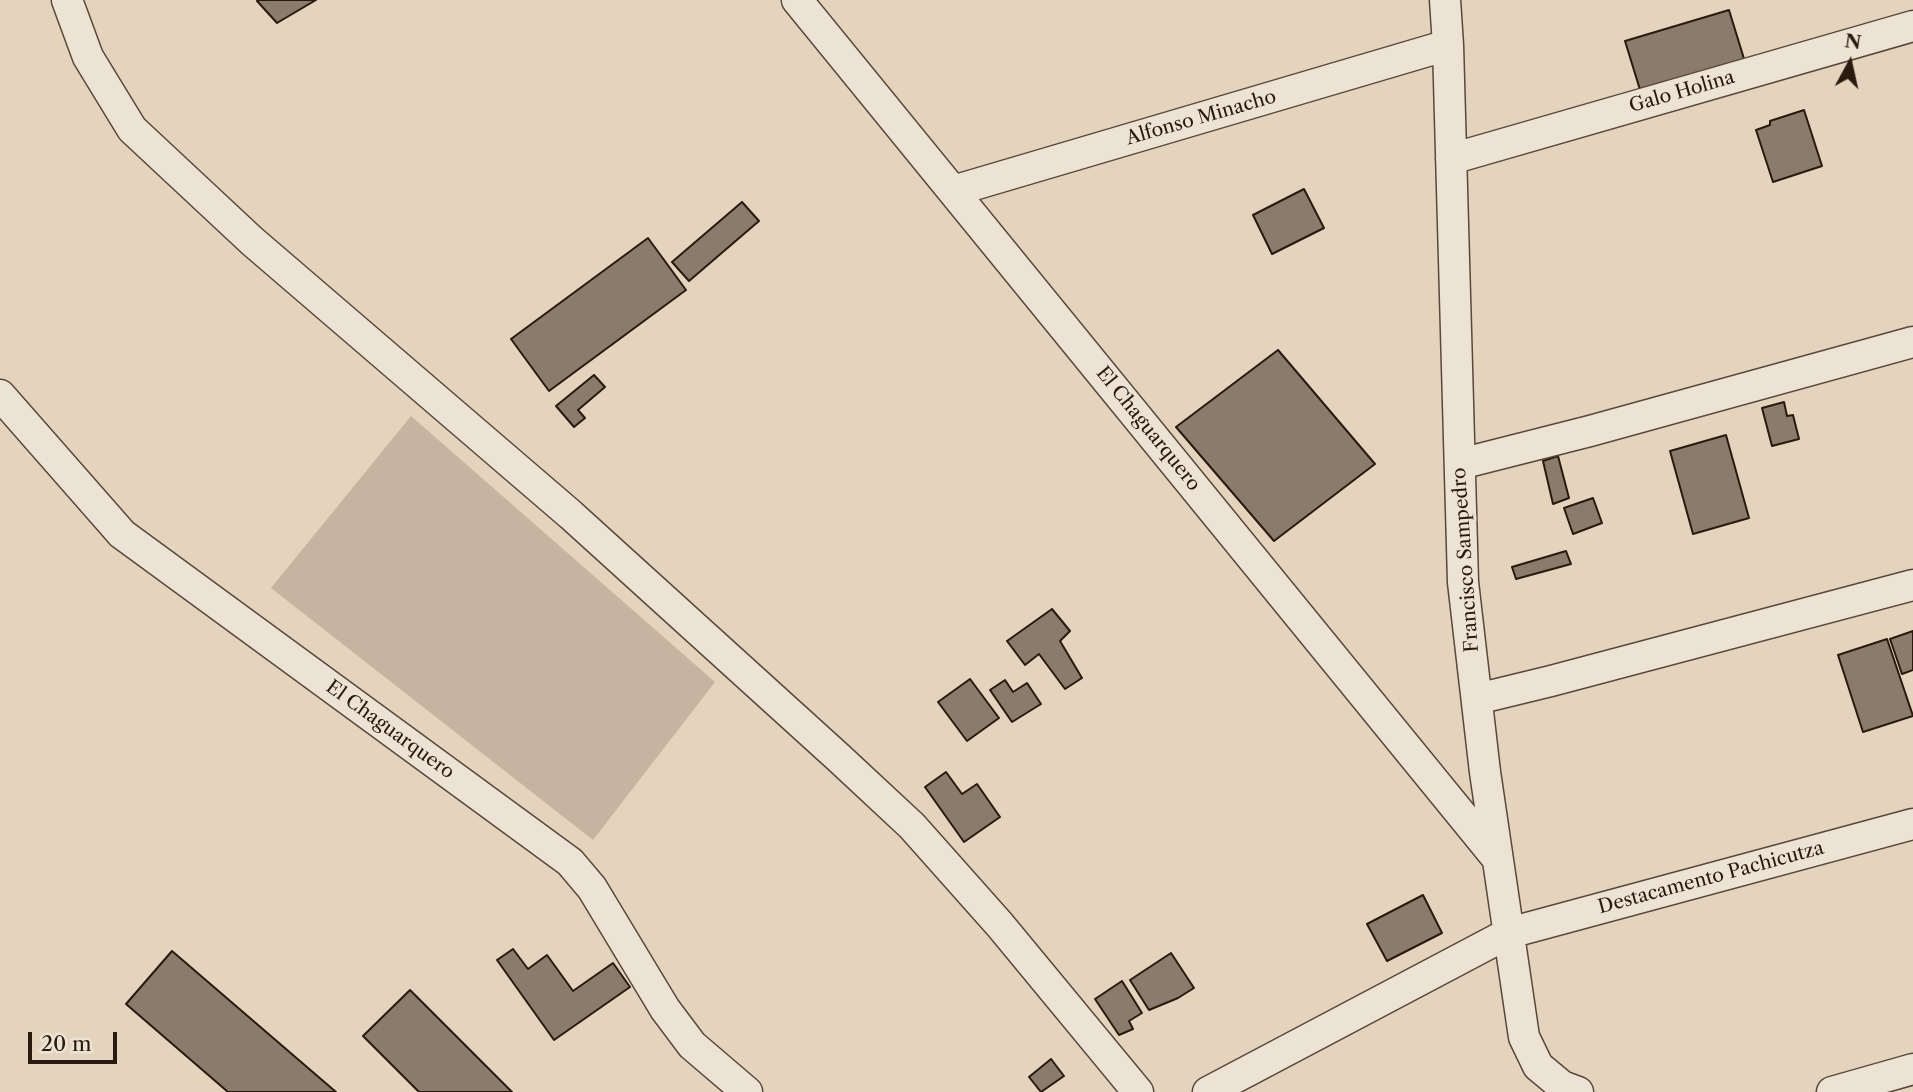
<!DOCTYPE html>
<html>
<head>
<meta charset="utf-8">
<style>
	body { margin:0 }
	#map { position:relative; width:1913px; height:1092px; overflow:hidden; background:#e4d4bd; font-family:"Libre Caslon Text",serif }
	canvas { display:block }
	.north { position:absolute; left:1815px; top:28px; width:70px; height:70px; -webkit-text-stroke:5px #ede3d4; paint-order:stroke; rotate:8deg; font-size:19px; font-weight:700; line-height:28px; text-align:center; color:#291a10 }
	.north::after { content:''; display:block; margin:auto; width:24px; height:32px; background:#291a10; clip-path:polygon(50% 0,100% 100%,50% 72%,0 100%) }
	.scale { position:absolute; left:28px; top:1032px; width:89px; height:32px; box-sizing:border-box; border:4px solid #291a10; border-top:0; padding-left:9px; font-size:21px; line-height:24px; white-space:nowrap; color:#291a10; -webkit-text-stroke:5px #ede3d4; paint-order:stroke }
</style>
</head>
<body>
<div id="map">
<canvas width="1913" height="1092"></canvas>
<div class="north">N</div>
<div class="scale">20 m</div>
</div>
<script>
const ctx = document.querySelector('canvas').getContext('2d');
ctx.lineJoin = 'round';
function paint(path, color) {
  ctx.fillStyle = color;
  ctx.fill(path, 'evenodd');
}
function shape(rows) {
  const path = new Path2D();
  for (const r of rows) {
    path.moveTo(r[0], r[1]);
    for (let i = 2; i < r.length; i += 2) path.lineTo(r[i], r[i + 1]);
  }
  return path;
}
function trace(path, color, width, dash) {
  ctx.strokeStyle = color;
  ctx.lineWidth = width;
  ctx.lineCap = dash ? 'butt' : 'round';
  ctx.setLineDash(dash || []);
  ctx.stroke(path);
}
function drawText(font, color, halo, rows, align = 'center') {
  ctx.font = font + ' "Libre Caslon Text",serif';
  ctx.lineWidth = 6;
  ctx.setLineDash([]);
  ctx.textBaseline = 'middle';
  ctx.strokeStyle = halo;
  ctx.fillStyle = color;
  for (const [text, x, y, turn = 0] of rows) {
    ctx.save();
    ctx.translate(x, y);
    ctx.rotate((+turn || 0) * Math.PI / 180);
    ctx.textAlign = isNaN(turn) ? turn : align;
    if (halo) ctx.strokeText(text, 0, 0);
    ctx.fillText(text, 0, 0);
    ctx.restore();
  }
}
paint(shape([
	[411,416,715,682,593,840,271,588]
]), '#c4b4a0');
const building = shape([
	[259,0,316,0,277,23,257,1,259,0],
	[1729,10,1745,62,1641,93,1625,41,1729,10],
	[1804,110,1822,166,1773,182,1756,130,1770,125,1770,121,1804,110],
	[1304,189,1324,228,1272,254,1253,215,1304,189],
	[742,202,759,221,689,281,672,262,742,202],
	[648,238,686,290,549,391,511,339,648,238],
	[1278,350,1375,464,1274,541,1176,427,1278,350],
	[594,375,605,387,578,410,585,418,574,427,556,406,594,375],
	[1784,402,1787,416,1793,415,1799,439,1772,446,1762,408,1784,402],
	[1726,435,1749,518,1693,534,1670,451,1726,435],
	[1558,456,1569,498,1553,504,1543,461,1558,456],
	[1593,498,1602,523,1573,534,1564,508,1593,498],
	[1566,551,1571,564,1516,579,1512,567,1566,551],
	[1052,609,1070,631,1060,641,1082,678,1065,689,1039,654,1025,665,1007,641,1052,609],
	[1913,631,1913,670,1902,674,1890,639,1913,631],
	[1887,639,1913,716,1863,732,1838,655,1887,639],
	[970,679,999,718,967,741,938,702,970,679],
	[1005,680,1013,692,1027,683,1041,704,1012,722,990,690,1005,680],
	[946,772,962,794,977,784,1000,817,964,842,925,787,946,772],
	[1423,895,1442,933,1387,961,1367,924,1423,895],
	[513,949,528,969,547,955,573,991,613,963,630,987,554,1040,497,960,513,949],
	[172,951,336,1092,228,1092,126,1004,172,951],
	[1171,953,1194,988,1178,998,1149,1010,1130,980,1171,953],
	[1122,981,1142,1013,1129,1021,1133,1029,1119,1035,1095,999,1122,981],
	[410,990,512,1092,419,1092,363,1036,410,990],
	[1051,1059,1064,1076,1041,1092,1029,1077,1051,1059]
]);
paint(building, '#8a7b6a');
trace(building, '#291a10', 2);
const minor = shape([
	[67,0,88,57,132,129,252,241,571,515,839,758,912,826,1000,925,1138,1092],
	[797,0,1496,857],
	[1445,0,1448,45,1463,582,1485,772,1524,1037,1538,1066,1562,1086,1578,1092],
	[1451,159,1913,26],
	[953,191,1448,45],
	[0,395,122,534,570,862,592,888,665,1009,692,1045,747,1092],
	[1460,464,1590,431,1913,342],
	[1477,699,1551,681,1913,585],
	[1208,1092,1509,933,1913,824],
	[1832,1092,1913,1069]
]);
trace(minor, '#58483b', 33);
trace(minor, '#ede3d4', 30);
drawText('19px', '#291a10', '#ede3d4', [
	["Galo Holina",1682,92,-16],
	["Alfonso Minacho",1201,118,-16],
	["El Chaguarquero",1148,429,51],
	["Francisco Sampedro",1466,560,-94],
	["El Chaguarquero",390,730,36],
	["Destacamento Pachicutza",1711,878,-15]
]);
</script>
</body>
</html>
